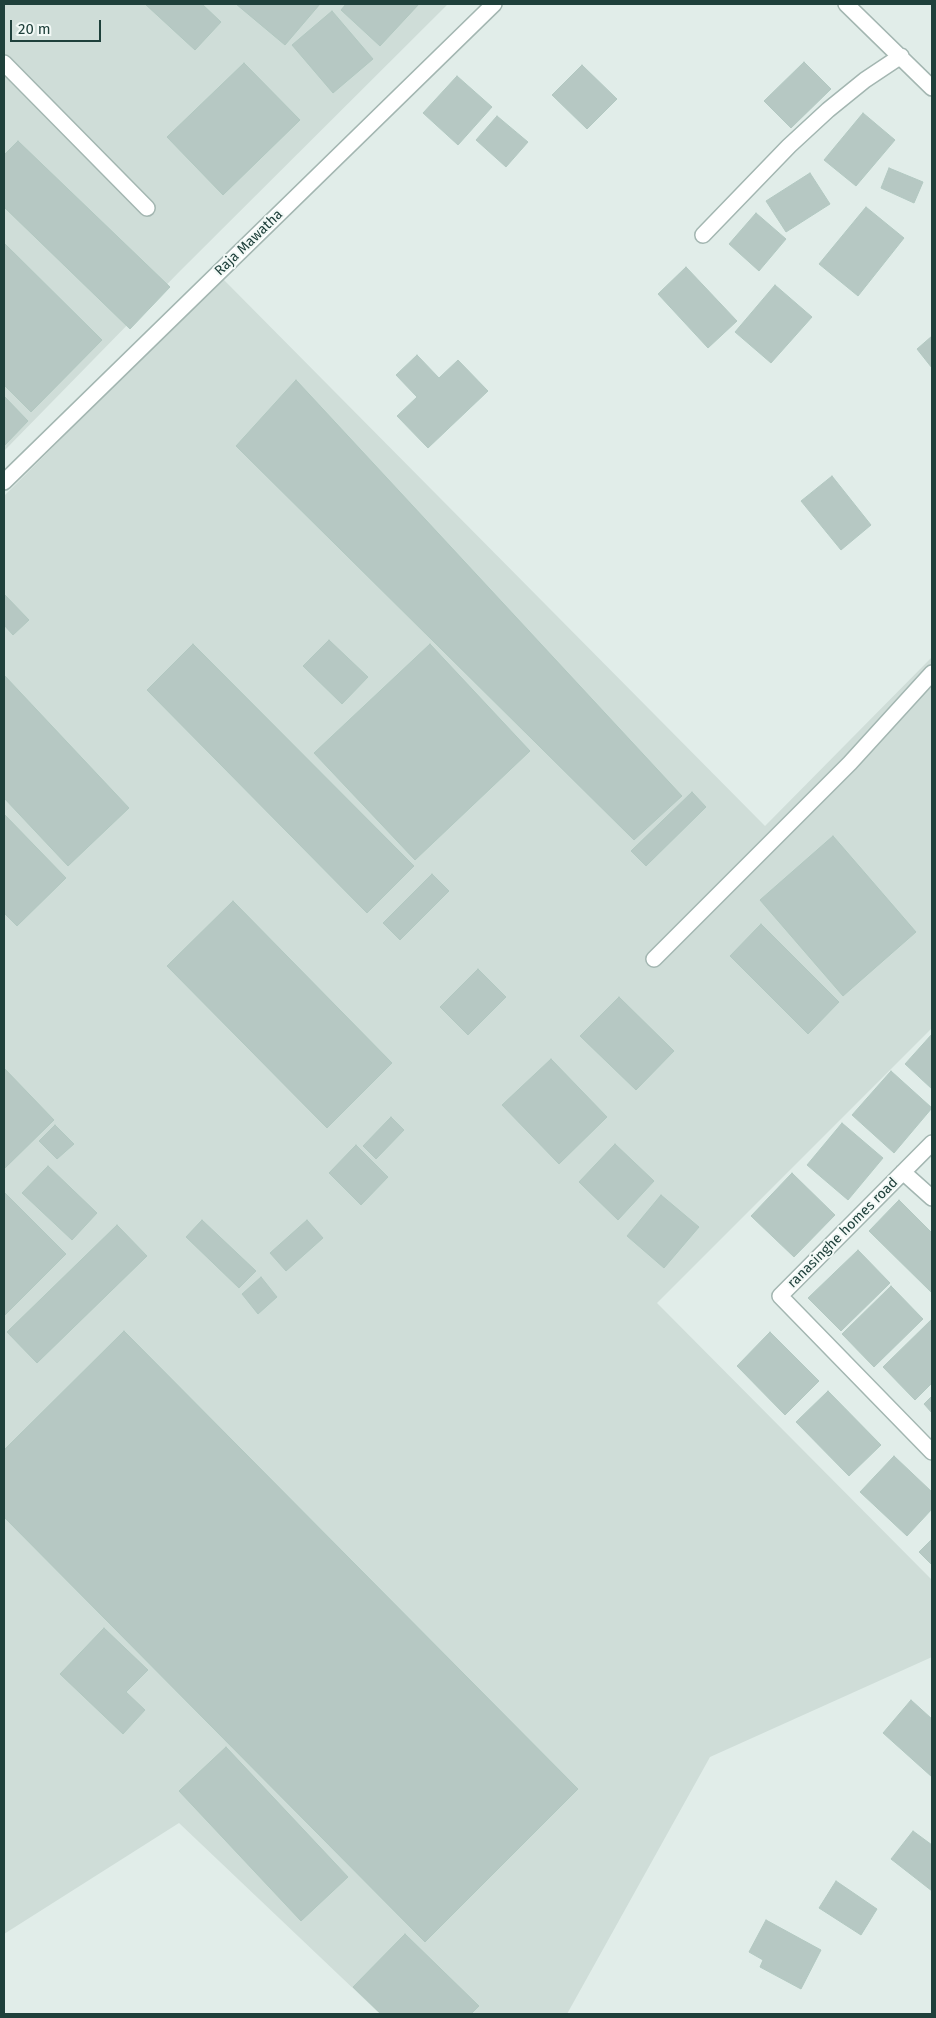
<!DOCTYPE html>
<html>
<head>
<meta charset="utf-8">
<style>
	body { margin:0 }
	#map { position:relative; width:936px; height:2018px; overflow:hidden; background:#e1ede9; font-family:"Fira Sans",sans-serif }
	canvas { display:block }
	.frame { position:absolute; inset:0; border:5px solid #1f403b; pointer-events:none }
	.scale { position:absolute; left:10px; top:20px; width:91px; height:22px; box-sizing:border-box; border:2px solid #1f403b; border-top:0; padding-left:6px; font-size:15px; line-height:18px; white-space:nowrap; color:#1f403b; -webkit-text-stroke:4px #f2f9f6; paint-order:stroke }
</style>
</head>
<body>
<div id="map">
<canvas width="936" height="2018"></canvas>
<div class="frame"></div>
<div class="scale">20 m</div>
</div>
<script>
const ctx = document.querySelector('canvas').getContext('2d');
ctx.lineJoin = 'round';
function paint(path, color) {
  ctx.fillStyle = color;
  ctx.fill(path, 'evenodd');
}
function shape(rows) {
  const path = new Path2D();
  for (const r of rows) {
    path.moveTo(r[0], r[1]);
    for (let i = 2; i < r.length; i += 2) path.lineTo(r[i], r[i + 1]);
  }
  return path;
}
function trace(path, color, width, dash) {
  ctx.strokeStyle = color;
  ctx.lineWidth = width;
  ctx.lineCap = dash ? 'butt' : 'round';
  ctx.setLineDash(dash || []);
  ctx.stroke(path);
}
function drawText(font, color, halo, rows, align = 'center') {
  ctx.font = font + ' "Fira Sans",sans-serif';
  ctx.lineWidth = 4;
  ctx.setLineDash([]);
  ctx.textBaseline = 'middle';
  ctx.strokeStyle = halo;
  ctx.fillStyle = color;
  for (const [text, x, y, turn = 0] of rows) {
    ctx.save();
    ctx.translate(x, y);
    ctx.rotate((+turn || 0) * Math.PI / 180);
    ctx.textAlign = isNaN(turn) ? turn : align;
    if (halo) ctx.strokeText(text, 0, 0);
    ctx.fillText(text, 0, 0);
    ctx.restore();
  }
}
paint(shape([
	[4,4,448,4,181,270,4,451],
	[222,278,765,826,932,657,932,1028,657,1303,932,1580,932,1657,710,1757,567,2014,380,2014,179,1823,4,1934,4,496]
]), '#cfddd8');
const building = shape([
	[145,4,202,4,221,22,195,50,145,4],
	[236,4,320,4,285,45,236,4],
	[346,4,419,4,380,46,341,10,346,4],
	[332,11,373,59,333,93,292,45,332,11],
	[804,62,831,89,791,128,764,101,804,62],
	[244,63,300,120,223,195,167,137,244,63],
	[582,65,617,99,587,129,552,95,582,65],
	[457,76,492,107,458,145,423,113,457,76],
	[863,113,895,140,856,186,824,160,863,113],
	[497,116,528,142,506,167,476,140,497,116],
	[18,141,170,287,130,329,4,207,4,155,18,141],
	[889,168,923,182,914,203,881,188,889,168],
	[810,173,830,204,786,232,766,201,810,173],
	[866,207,904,238,858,296,819,264,866,207],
	[756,213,786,239,759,271,729,244,756,213],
	[4,243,102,340,31,412,4,385,4,243],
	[686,267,737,321,708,348,658,294,686,267],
	[775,285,812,317,771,363,735,332,775,285],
	[932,336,932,368,917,349,932,336],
	[417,355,439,378,458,360,488,391,428,448,397,416,417,397,396,375,417,355],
	[296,380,682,796,634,840,236,446,296,380],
	[4,396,28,421,4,446,4,396],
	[832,476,871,525,841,550,801,501,832,476],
	[4,594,29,620,13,635,4,625,4,594],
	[329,640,368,677,342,704,303,666,329,640],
	[193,644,414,866,367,913,147,690,193,644],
	[430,644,530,751,415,860,314,753,430,644],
	[4,675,129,808,68,866,4,798,4,675],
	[692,792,706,807,646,866,631,851,692,792],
	[4,814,66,878,17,926,4,913,4,814],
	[833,836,916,932,843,996,760,900,833,836],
	[432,874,449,891,400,940,383,923,432,874],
	[233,901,392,1063,327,1128,167,966,233,901],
	[761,924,839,1002,808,1034,730,956,761,924],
	[478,969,506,997,468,1035,440,1007,478,969],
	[619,997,674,1051,636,1090,580,1036,619,997],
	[932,1034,932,1089,905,1064,932,1034],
	[551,1059,607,1117,559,1164,502,1105,551,1059],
	[4,1068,54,1120,4,1169,4,1068],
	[891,1071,932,1108,894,1153,852,1115,891,1071],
	[391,1117,404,1130,376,1159,363,1146,391,1117],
	[842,1123,883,1158,848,1200,807,1165,842,1123],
	[55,1125,74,1144,57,1159,39,1141,55,1125],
	[615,1144,654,1181,618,1220,579,1182,615,1144],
	[356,1145,388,1177,361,1205,329,1173,356,1145],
	[48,1166,97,1213,72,1240,22,1193,48,1166],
	[792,1173,835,1215,794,1257,751,1216,792,1173],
	[4,1192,66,1254,4,1316,4,1192],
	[661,1195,699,1227,664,1268,627,1236,661,1195],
	[899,1200,932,1233,932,1293,869,1231,899,1200],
	[202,1220,256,1271,239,1288,186,1237,202,1220],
	[307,1220,323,1238,286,1271,270,1253,307,1220],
	[117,1225,147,1256,37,1363,7,1332,117,1225],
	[858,1250,890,1283,841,1331,808,1298,858,1250],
	[261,1277,277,1297,258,1314,242,1294,261,1277],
	[891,1286,923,1319,874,1367,842,1334,891,1286],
	[932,1319,932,1383,915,1400,883,1367,932,1319],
	[124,1331,578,1789,425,1942,4,1517,4,1450,124,1331],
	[770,1332,819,1381,785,1415,737,1366,770,1332],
	[828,1391,881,1445,849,1476,796,1422,828,1391],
	[932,1396,932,1413,924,1404,932,1396],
	[894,1456,932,1492,932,1509,907,1536,860,1492,894,1456],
	[932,1539,932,1565,919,1552,932,1539],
	[104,1628,148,1670,126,1692,145,1710,123,1734,60,1674,104,1628],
	[911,1700,932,1719,932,1777,883,1733,911,1700],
	[226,1747,348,1877,301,1921,179,1791,226,1747],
	[913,1831,932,1845,932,1891,891,1859,913,1831],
	[836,1881,877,1909,861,1935,819,1908,836,1881],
	[766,1920,821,1950,801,1989,760,1967,763,1960,749,1952,766,1920],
	[405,1934,479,2006,471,2014,381,2014,353,1987,405,1934]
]);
paint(building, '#b6c8c3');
trace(building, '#b2c8c1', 1);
const minor = shape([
	[846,4,932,88],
	[4,63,147,208],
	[703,235,789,146,828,110,865,80,901,56],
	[4,482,494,4],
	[654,959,850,763,932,673],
	[932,1143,780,1296,932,1452],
	[903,1172,932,1198]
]);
trace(minor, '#a3b6b1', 18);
trace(minor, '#fff', 15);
drawText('14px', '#1f403b', '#f2f9f6', [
	["Raja Mawatha",249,243,-44],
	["ranasinghe homes road",843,1233,-45]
]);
</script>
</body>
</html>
